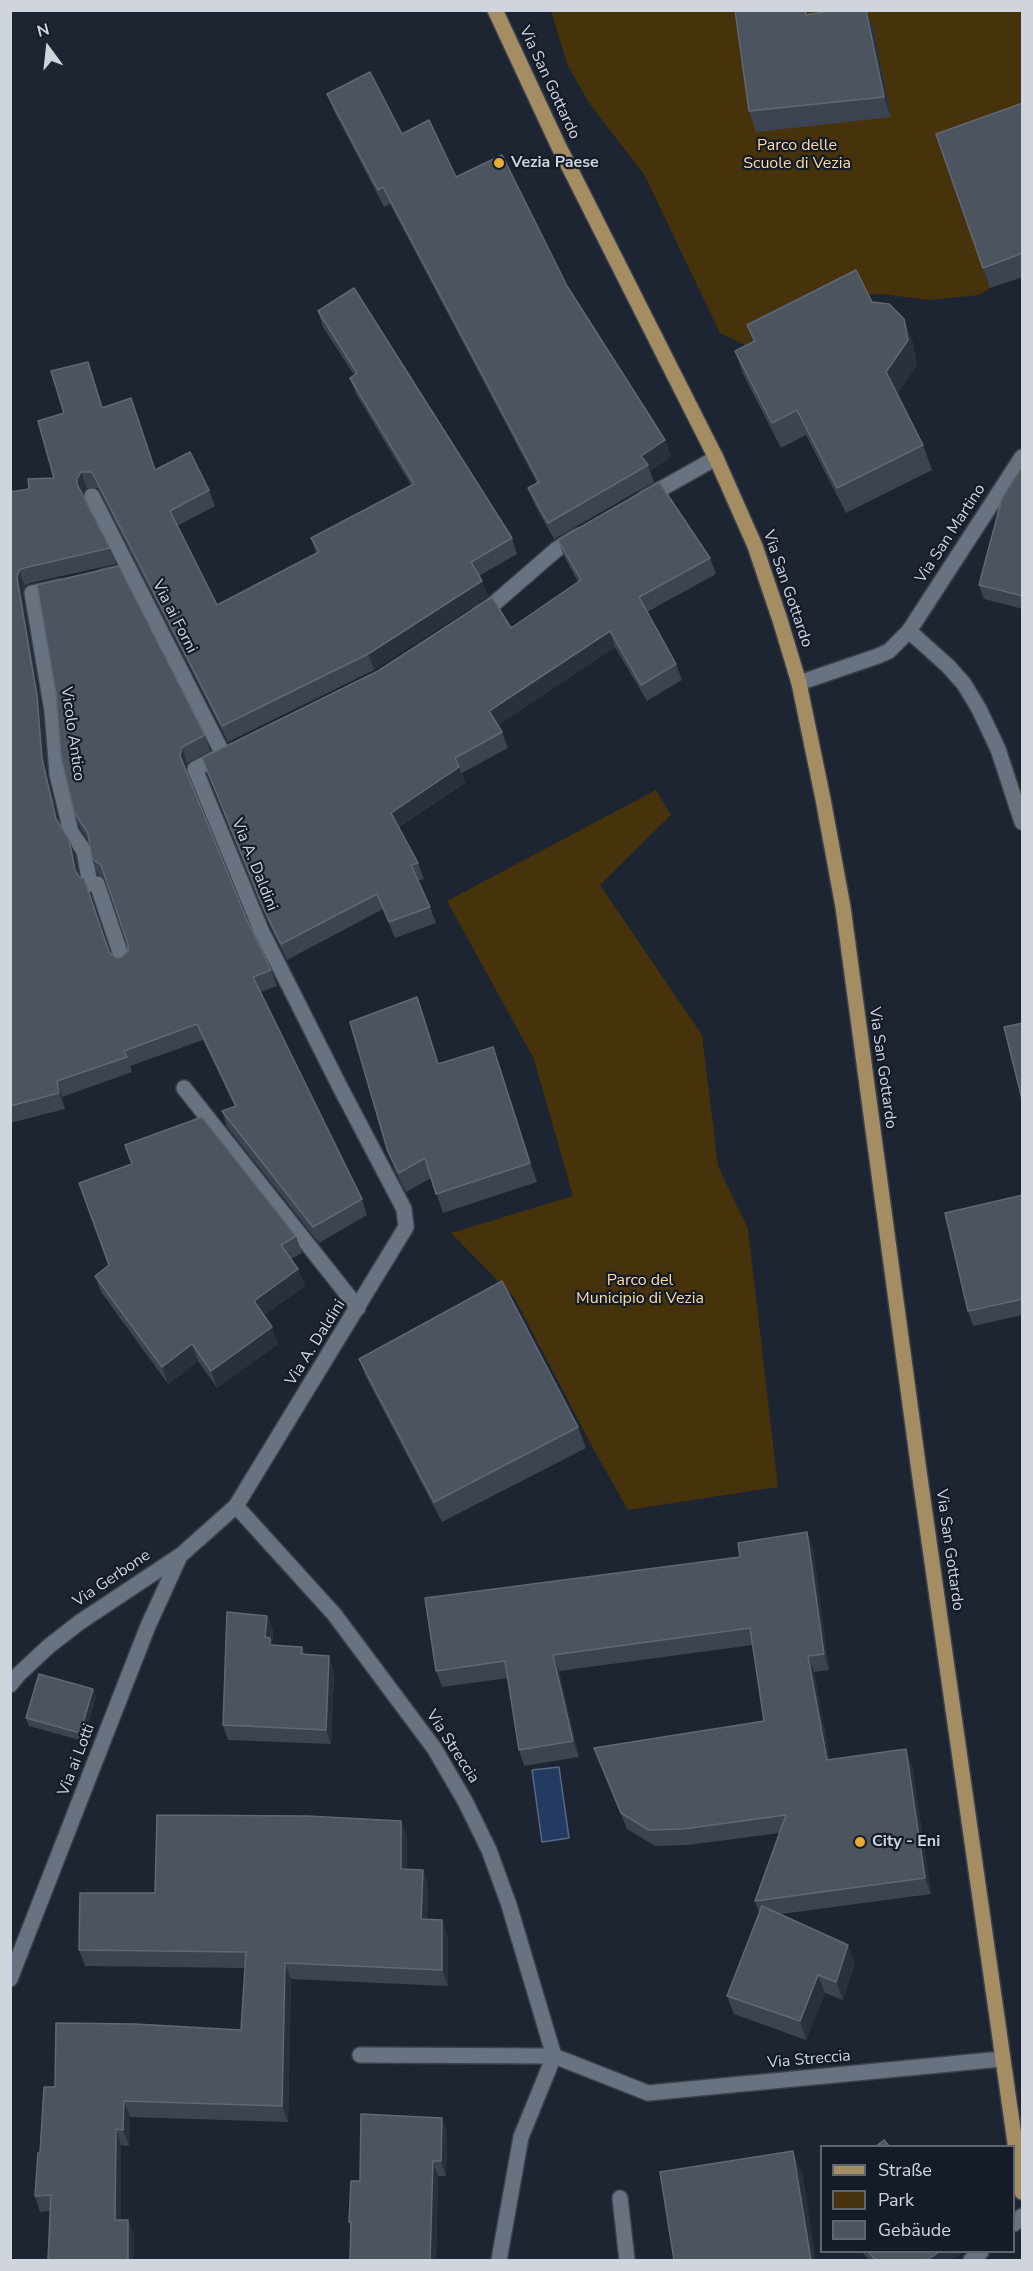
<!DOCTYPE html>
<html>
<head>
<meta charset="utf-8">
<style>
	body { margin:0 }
	#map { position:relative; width:1033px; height:2271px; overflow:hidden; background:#1e2532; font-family:"Nunito Sans",sans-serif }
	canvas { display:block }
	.frame { position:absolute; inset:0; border:12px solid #d0d5dd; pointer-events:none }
	.legend { position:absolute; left:820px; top:2145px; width:195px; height:108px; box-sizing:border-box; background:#151c28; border:2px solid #606670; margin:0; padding:8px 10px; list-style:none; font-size:18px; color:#d0d5dd }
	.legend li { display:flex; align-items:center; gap:12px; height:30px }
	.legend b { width:30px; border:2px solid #606670 }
	.north { position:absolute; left:18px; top:18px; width:60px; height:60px; -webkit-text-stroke:4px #151c28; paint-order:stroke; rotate:345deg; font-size:16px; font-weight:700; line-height:24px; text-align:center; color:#d0d5dd }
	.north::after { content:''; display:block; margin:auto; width:21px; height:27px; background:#d0d5dd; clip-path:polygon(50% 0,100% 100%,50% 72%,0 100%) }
</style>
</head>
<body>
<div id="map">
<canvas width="1033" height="2271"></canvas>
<div class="frame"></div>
<ul class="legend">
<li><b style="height:8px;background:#a48d62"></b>Straße</li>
<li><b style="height:16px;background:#46320b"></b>Park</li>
<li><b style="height:16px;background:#4c5460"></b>Gebäude</li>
</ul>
<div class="north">N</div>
</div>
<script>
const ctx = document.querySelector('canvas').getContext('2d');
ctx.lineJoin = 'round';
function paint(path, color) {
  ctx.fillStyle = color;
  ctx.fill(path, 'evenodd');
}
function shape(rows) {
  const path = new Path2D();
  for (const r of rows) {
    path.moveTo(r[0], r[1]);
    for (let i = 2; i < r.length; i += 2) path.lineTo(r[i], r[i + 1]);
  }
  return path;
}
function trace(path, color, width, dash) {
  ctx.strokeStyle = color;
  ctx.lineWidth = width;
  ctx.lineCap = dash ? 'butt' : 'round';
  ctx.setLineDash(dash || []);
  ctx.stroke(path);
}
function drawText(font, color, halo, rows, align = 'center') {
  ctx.font = font + ' "Nunito Sans",sans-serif';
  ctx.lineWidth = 4.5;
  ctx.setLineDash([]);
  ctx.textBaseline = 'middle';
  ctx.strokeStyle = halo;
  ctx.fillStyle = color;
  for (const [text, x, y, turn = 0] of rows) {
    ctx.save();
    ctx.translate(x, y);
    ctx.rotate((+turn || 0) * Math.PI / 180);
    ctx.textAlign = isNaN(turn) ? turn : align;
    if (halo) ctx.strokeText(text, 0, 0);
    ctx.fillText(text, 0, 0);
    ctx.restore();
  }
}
paint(shape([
	[551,11,1022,11,1022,126,943,155,990,288,979,295,930,300,881,294,865,295,756,350,720,333,644,174,591,106,568,66],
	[656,790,671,815,600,885,702,1035,718,1166,748,1229,778,1487,628,1510,594,1450,514,1297,451,1233,573,1196,534,1059,447,901]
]), '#46320b');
const water = shape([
	[559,1767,569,1838,542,1842,532,1770,559,1767]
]);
paint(water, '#233a61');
trace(water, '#576886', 1.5);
const minor = shape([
	[92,496,223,754],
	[645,498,716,458],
	[103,577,129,571],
	[59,587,32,593,52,711,57,774,71,832,84,851,90,884,97,884,124,964],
	[479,614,489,608,557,549,578,536],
	[909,631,948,666,964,684,979,709,998,749,1022,822],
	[799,683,878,656,889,651,909,631,1022,457],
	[184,1088,358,1308],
	[236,1506,334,1614,434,1748,465,1801,489,1850,509,1905,554,2056,648,2093,1002,2059],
	[10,1685,19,1674,49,1646,80,1622,181,1555,236,1506,406,1227,404,1209,340,1087,261,930,195,769,222,755],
	[10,1979,148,1626,180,1556],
	[360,2055,554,2056,521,2137,499,2260],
	[620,2198,627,2260],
	[1014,2224,1022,2216],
	[971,2260,981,2252]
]);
const major = shape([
	[495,10,558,145,716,458,755,546,780,620,799,683,823,799,843,907,919,1471,1022,2192]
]);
trace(minor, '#3c424c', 18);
trace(major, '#3c424c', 18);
trace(minor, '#697281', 15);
trace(major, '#a48d62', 15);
paint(shape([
	[735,10,806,10,807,14,873,27,891,117,756,132,749,111],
	[327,94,402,134,456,177,567,286,665,440,671,457,650,471,654,482,554,539,535,505,528,488,537,483,390,204,384,207,334,111],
	[1023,103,1023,277,990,288,936,134],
	[872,302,904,319,913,344,917,365,897,394,923,445,932,470,846,513,806,435,781,448,744,376,735,351,753,342,747,325],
	[318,311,512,538,517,554,479,576,488,596,483,600,374,670,228,742,98,488,87,488,83,494,110,548,116,564,30,583,25,586,22,594,42,712,47,775,59,823,69,839,75,855,79,875,110,952,116,958,122,957,128,951,128,945,106,880,98,875,92,859,90,843,80,828,74,812,61,757,205,735,210,751,187,763,186,771,246,918,271,970,277,986,261,992,362,1199,367,1215,319,1243,227,1127,222,1111,235,1107,203,1040,130,1066,132,1072,62,1097,65,1109,10,1123,10,492,29,489,54,478,64,413,93,378,103,407,155,470,209,490,215,506,177,526,217,605,316,553,311,538,411,485,356,394,350,378,354,375,323,327],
	[1023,465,1023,609,984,599,979,585],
	[558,540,710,558,716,574,647,612,676,664,682,680,647,701,615,647,498,725,502,732,508,748,462,773,465,783,399,827,418,863,424,879,418,881,430,907,436,923,395,938,383,909,287,960,270,926,202,758,511,628,578,582,564,556],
	[424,1016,439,1064,499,1066,537,1182,443,1213,431,1178,406,1192,395,1171,388,1152],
	[1023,1195,1023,1315,973,1326,968,1311],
	[296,1236,302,1253,291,1259,298,1269,305,1286,264,1315,278,1344,217,1388,198,1361,168,1384,101,1292,95,1276],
	[359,1359,578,1427,586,1448,442,1522,367,1379],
	[813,1548,829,1670,814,1672,830,1760,906,1749,912,1766,931,1894,781,1914,855,1963,843,2000,825,1993,806,2040,734,2014,727,1996,759,1913,755,1901,780,1833,688,1845,655,1846,627,1829,594,1748,764,1721,753,1645,559,1671,579,1757,524,1766,519,1750,508,1678,442,1687,436,1671],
	[267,1616,273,1631,272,1645,302,1647,305,1655,334,1671,331,1744,228,1740,223,1725],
	[93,1689,96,1697,83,1741,29,1726,26,1718],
	[401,1821,407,1837,407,1869,423,1870,428,1886,427,1919,448,1936,448,1986,291,1979,288,2122,130,2117,129,2146,121,2145,121,2220,128,2220,134,2236,50,2211,40,2212,35,2196,40,2153,55,2087,241,2030,245,1968,85,1966,79,1950,155,1893],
	[442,2118,447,2132,446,2176,438,2176,436,2260,350,2260,351,2227,349,2222,360,2181],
	[862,2252,963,2252,951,2260,869,2260]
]), '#3c4452');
paint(shape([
	[866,10,873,27,891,117,884,97],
	[904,319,913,344,917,365,895,398,886,372],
	[88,362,93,378,108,424,102,408],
	[665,440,671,457,650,471,648,465,641,456],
	[81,472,87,488,82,495,77,484,77,479],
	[19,570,25,586,22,594,42,712,47,775,62,834,56,819,42,759,17,578],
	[482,581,488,596,483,600,374,670,368,654],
	[610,631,615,647,495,727,489,711],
	[182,747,187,763,186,772,180,756],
	[459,767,465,783,397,828,391,813],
	[69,839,75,855,81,886,75,870],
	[417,997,424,1016,445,1083,438,1064],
	[493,1047,499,1066,537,1182,530,1163],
	[57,1081,62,1097,65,1109,59,1093],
	[298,1269,305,1286,260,1318,254,1301],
	[272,1327,278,1344,217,1388,211,1371],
	[192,1344,198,1361,168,1384,162,1367],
	[807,1532,813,1548,829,1670,824,1654],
	[267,1616,273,1631,272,1643,275,1652,265,1637],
	[553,1655,559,1671,579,1757,573,1741],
	[329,1656,334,1671,331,1744,326,1730],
	[808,1656,814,1672,833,1776,827,1760],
	[93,1689,96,1697,83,1741,80,1733],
	[906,1749,912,1766,931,1894,925,1878],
	[401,1821,407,1837,407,1885,401,1869],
	[423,1870,428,1886,426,1935,421,1919],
	[442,1920,448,1936,448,1986,442,1970],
	[848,1945,855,1963,843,2000,836,1982],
	[285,1963,291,1979,288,2122,282,2106],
	[818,1975,825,1993,806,2040,800,2021],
	[124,2101,130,2117,129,2146,123,2130],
	[442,2118,447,2132,446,2176,441,2161],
	[116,2129,121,2145,121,2236,115,2220],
	[793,2151,803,2176,816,2260,811,2260],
	[433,2161,438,2176,436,2260,430,2260],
	[128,2220,134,2236,134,2260,128,2260],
	[939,2252,963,2252,951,2260,927,2260]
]), '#29313f');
const building = shape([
	[735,10,805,10,806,15,835,10,866,10,884,97,749,111,735,10],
	[370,72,402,134,429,120,456,177,502,155,567,286,665,440,641,456,648,465,548,523,528,488,539,482,383,187,378,190,327,94,370,72],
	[1023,103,1023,253,983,268,936,134,1023,103],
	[856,270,872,302,889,304,904,319,908,340,886,372,923,445,837,488,797,410,772,423,735,351,755,341,747,325,856,270],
	[354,288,512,538,471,562,482,581,477,584,368,654,222,726,92,472,81,472,77,479,77,484,110,548,24,568,19,570,17,578,37,696,42,759,56,819,69,839,75,870,79,877,84,878,109,952,116,958,122,957,128,951,128,945,101,865,92,859,88,833,74,812,61,757,56,694,37,585,119,566,205,735,182,747,180,756,246,918,271,970,253,977,362,1199,313,1227,222,1111,236,1106,197,1024,124,1051,127,1057,57,1081,59,1093,10,1106,10,492,29,489,28,479,54,478,38,421,64,413,51,371,88,362,102,408,131,398,155,470,190,452,209,490,170,511,217,605,319,552,311,538,414,484,350,378,357,373,318,311,354,288],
	[1023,465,1023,596,979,585,1002,498,1023,465],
	[659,482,710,558,639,597,676,664,641,685,610,631,489,711,502,732,455,758,459,767,391,813,418,863,411,865,430,907,389,922,377,894,281,944,264,910,202,758,378,671,492,597,511,628,581,580,558,540,659,482],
	[417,997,438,1064,493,1047,530,1163,436,1194,425,1158,399,1173,388,1152,350,1022,417,997],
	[1023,1023,1023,1103,1004,1027,1023,1023],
	[202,1117,296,1236,281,1245,298,1269,254,1301,272,1327,211,1371,192,1344,162,1367,95,1276,109,1265,79,1183,132,1164,125,1145,202,1117],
	[1023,1195,1023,1299,968,1311,945,1213,1023,1195],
	[502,1281,578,1427,434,1502,359,1359,502,1281],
	[807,1532,824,1654,808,1656,827,1760,906,1749,925,1878,755,1901,786,1815,683,1829,649,1830,621,1813,594,1748,764,1721,750,1628,553,1655,573,1741,519,1750,505,1661,436,1671,425,1598,740,1557,738,1543,807,1532],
	[227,1612,267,1616,265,1637,270,1638,270,1645,302,1647,301,1654,329,1656,326,1730,223,1725,227,1612],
	[39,1674,93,1689,80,1733,26,1718,39,1674],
	[157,1815,307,1816,401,1821,401,1869,423,1870,421,1919,442,1920,442,1970,285,1963,282,2106,124,2101,123,2130,116,2129,115,2220,128,2220,128,2260,48,2260,51,2195,35,2196,38,2153,40,2153,44,2087,55,2087,56,2023,135,2024,241,2030,246,1952,79,1950,80,1893,155,1893,157,1815],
	[762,1906,848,1945,836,1982,818,1975,800,2021,727,1996,762,1906],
	[361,2114,442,2118,441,2161,433,2161,430,2260,350,2260,351,2222,349,2222,351,2181,360,2181,361,2114],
	[884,2140,889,2146,876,2146,884,2140],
	[793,2151,811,2260,674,2260,660,2172,793,2151],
	[868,2252,939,2252,927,2260,876,2260,868,2252]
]);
paint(building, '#4c5460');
trace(building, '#616874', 1.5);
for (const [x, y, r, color] of [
	[499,163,6,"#e6ac36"],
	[860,1842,6,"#e6ac36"]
]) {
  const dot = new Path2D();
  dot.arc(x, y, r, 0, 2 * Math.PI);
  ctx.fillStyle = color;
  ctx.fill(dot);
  trace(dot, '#151c28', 2);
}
drawText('16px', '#d0d5dd', '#151c28', [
	["Via San Gottardo",549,83,65],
	["Via San Martino",951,534,-57],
	["Via San Gottardo",787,589,71],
	["Via ai Forni",174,617,63],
	["Vicolo Antico",72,734,82],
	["Via A. Daldini",254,865,68],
	["Via San Gottardo",882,1068,82],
	["Via A. Daldini",316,1343,-58],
	["Via San Gottardo",949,1550,82],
	["Via Gerbone",112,1579,-34],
	["Via Streccia",452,1747,57],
	["Via ai Lotti",77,1760,-69],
	["Via Streccia",809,2060,-5]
]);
drawText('16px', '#fedca1', '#151c28', [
	["Parco delle",797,146],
	["Scuole di Vezia",797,164],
	["Parco del",640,1281],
	["Municipio di Vezia",640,1299]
]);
drawText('bold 16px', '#d0d5dd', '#151c28', [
	["Vezia Paese",511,163],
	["City - Eni",872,1842]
], 'left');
</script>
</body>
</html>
